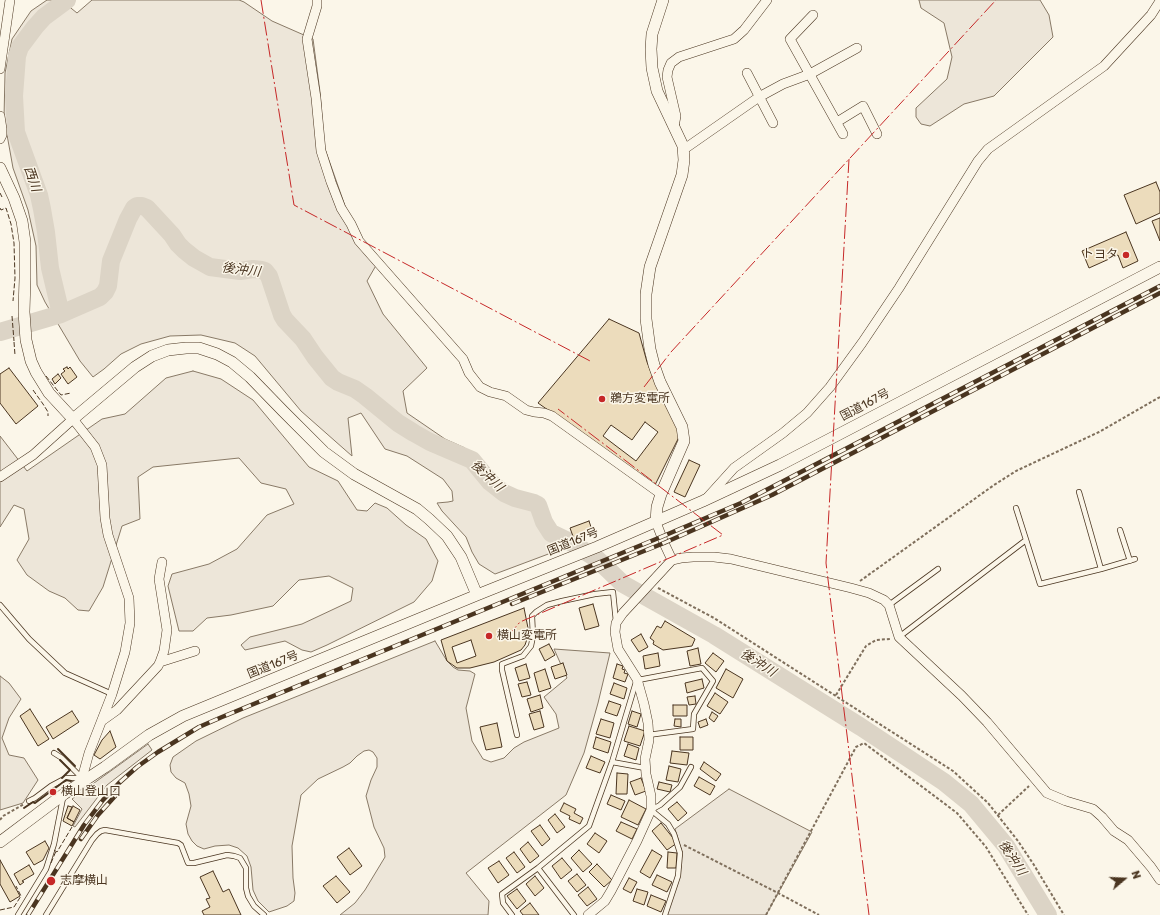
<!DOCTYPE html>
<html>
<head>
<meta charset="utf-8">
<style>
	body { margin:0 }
	#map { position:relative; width:1160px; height:915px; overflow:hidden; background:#fbf6e9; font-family:Rubik,sans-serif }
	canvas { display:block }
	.north { position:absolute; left:1104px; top:859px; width:40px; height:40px; -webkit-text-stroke:3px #fbf6e9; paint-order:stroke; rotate:71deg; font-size:11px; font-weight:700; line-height:16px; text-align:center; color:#4a3520 }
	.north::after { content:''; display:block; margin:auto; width:14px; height:18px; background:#4a3520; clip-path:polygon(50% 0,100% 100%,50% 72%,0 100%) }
</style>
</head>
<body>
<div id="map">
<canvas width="1160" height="915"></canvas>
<div class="north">N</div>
</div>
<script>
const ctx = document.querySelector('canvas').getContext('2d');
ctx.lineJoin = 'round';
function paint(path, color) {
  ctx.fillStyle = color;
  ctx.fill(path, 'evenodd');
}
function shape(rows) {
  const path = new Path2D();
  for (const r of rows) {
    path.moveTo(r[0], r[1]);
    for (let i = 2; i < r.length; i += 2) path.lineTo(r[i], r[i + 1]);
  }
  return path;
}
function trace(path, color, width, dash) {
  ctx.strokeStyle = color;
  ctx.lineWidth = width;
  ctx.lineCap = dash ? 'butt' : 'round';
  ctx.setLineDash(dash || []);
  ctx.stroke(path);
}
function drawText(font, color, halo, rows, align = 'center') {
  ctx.font = font + ' Rubik,"Noto Sans JP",sans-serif';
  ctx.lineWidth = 3;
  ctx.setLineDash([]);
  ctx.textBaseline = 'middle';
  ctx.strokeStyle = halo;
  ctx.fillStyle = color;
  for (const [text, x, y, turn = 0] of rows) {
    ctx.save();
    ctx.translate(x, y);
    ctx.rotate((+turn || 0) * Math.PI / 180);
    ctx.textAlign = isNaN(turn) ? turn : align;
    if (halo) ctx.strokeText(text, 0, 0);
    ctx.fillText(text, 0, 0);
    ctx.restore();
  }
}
const green = shape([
	[47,0,61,0,77,13,92,0,239,0,244,2,272,21,313,39,320,92,324,146,350,220,378,262,367,281,383,314,427,368,403,391,407,413,445,439,465,448,480,463,504,489,518,496,532,509,546,538,564,542,567,547,495,574,479,564,472,552,466,537,442,511,437,503,448,502,453,501,452,491,443,479,407,456,385,449,361,413,348,418,352,456,301,411,255,356,235,343,201,335,170,336,141,344,121,354,104,369,93,377,80,361,45,302,37,285,36,246,28,210,13,168,4,118,5,73,12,39,31,11,47,0],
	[919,0,1040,0,1049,15,1053,37,994,96,964,104,930,126,921,124,916,117,916,108,947,79,952,57,944,23,921,8,919,0],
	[193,371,221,379,253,400,309,467,338,481,357,510,367,511,375,503,387,508,406,525,426,539,438,561,432,581,414,602,327,645,311,652,302,650,285,641,245,650,241,645,250,637,302,624,351,601,353,588,329,576,299,580,273,606,231,615,207,618,193,631,179,631,168,586,172,574,209,564,237,549,267,515,294,504,286,489,261,483,239,458,153,467,138,477,140,519,122,526,103,587,89,611,78,610,65,598,49,591,27,575,17,560,29,539,24,509,14,505,0,527,0,436,27,471,102,419,125,414,166,378,193,371],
	[435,641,447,661,453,667,458,670,470,671,475,674,466,708,472,741,483,759,491,762,504,758,514,748,524,742,559,728,556,714,544,697,567,678,554,649,610,653,598,703,584,753,566,795,466,873,489,901,488,915,340,915,355,903,365,890,385,857,384,848,374,827,366,796,371,780,377,767,377,758,373,752,369,750,364,751,357,756,350,763,343,767,318,779,301,795,292,846,293,878,295,893,294,901,287,906,269,912,258,901,253,890,251,867,247,856,238,848,229,845,215,846,204,849,197,846,192,841,188,834,186,824,191,806,189,794,185,783,176,778,171,772,170,765,173,757,196,741,243,718,435,641],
	[0,676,9,683,21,699,9,718,2,738,9,755,24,758,38,780,23,803,0,810,0,676],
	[148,744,152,750,107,785,75,827,73,826,82,809,72,799,148,744],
	[729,789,812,832,766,915,665,915,680,876,682,852,675,829,729,789]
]);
paint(green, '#ede6d9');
trace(green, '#887966', 1);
trace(shape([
	[61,314,50,268,46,232,42,209,39,195,16,132,14,96,17,56,20,47,35,27,44,17,67,0],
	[0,332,61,314,100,297,105,292,108,286,111,261,128,219,134,208,137,206,142,206,147,208,172,235,178,244,184,250,194,258,210,267,240,271,253,269,262,270,265,271,269,276,282,315,285,320,303,339,315,357,332,378,338,382,355,389,365,396,398,423,414,433,430,442,472,460,490,482,504,493,515,498,534,503,538,505,544,522,551,533,572,543,597,559,623,584,714,635,861,727,944,782,971,804,1006,846,1048,915]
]), '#dcd4c6', 18);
const building = shape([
	[1156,182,1160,192,1160,213,1136,224,1124,195,1156,182],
	[1160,218,1160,241,1152,221,1160,218],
	[1126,232,1138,261,1123,268,1118,255,1089,268,1082,251,1126,232],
	[609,319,639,333,647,362,660,395,681,433,655,485,538,403,609,319],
	[67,367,68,369,70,367,77,377,68,384,61,374,65,371,63,369,67,367],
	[9,368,38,406,16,424,0,403,0,374,9,368],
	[58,374,61,378,55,384,52,379,58,374],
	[645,422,658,432,636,461,603,436,611,425,632,440,645,422],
	[689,460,700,465,685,497,674,492,689,460],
	[589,521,593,533,574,539,570,528,589,521],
	[593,604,599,626,585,630,579,608,593,604],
	[524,608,529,633,525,645,521,650,494,662,470,668,457,668,447,661,441,640,524,608],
	[665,621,695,639,692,646,663,650,653,644,654,641,650,638,657,626,661,628,665,621],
	[641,634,648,647,639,652,631,640,641,634],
	[471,640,476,656,457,663,452,647,471,640],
	[549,644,555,655,545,661,539,649,549,644],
	[698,648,701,664,690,666,687,651,698,648],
	[658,653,660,666,645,669,643,656,658,653],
	[713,653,724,661,716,672,705,663,713,653],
	[563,663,567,675,555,679,551,667,563,663],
	[526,664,530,678,519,681,515,668,526,664],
	[617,664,623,666,622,669,625,670,624,673,628,674,625,682,613,678,617,664],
	[545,669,551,688,539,692,534,673,545,669],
	[726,669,743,679,733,698,716,688,726,669],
	[702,679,704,688,687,693,685,683,702,679],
	[527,682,531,695,522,697,518,684,527,682],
	[614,683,627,688,624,699,610,694,614,683],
	[715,693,728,702,720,714,707,706,715,693],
	[540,695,543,708,531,712,527,699,540,695],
	[695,696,696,704,689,705,687,697,695,696],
	[609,701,621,705,617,716,605,712,609,701],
	[673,705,687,705,687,716,673,716,673,705],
	[30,709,49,739,38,746,20,716,30,709],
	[72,711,79,722,53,739,46,727,72,711],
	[540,711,544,727,534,730,529,714,540,711],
	[632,711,641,714,637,727,628,724,632,711],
	[712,712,718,716,714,722,709,718,712,712],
	[601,719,614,723,610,738,596,734,601,719],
	[675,719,681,719,681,727,674,726,675,719],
	[706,719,708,725,700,728,698,722,706,719],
	[497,723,502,747,486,750,480,727,497,723],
	[629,726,645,731,640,746,624,741,629,726],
	[110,731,116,747,100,759,94,755,102,740,110,731],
	[596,737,611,742,608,753,593,748,596,737],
	[680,737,693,737,693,750,680,750,680,737],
	[628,744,639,748,636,760,624,756,628,744],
	[672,751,689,753,687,765,670,763,672,751],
	[591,756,605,762,600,773,586,768,591,756],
	[704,762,721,774,716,781,700,769,704,762],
	[669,766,681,769,678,782,666,780,669,766],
	[617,773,628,774,627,794,616,794,617,773],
	[699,777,715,786,710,795,694,786,699,777],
	[641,778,646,791,635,795,630,782,641,778],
	[659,782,672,785,670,792,657,789,659,782],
	[611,795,625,801,621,810,607,804,611,795],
	[629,800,646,809,638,825,621,817,629,800],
	[677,802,687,813,678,821,668,809,677,802],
	[564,803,576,809,574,813,583,818,580,824,569,819,570,816,560,811,564,803],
	[68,806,72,807,67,818,74,822,72,826,63,821,68,806],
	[73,806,80,810,74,822,67,818,73,806],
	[555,814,565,827,557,833,548,820,555,814],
	[621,822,637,829,632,839,616,831,621,822],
	[661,823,677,843,667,850,652,831,661,823],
	[540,825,550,839,542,846,531,831,540,825],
	[595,833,607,841,599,853,587,844,595,833],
	[45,841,49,848,43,860,34,865,26,852,45,841],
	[528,842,539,856,530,863,520,849,528,842],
	[349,848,362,866,350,875,337,857,349,848],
	[579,850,592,864,583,872,571,858,579,850],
	[652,850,662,856,650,878,640,872,652,850],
	[514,852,525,867,517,873,506,858,514,852],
	[668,852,677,853,676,868,667,868,668,852],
	[562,858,572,870,561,879,552,866,562,858],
	[0,860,20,896,10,902,0,884,0,860],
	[499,861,509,875,498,883,488,868,499,861],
	[597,864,612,880,604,887,589,872,597,864],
	[29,865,34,874,22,881,24,882,20,885,14,874,29,865],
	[213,871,223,892,229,889,241,915,204,915,202,911,210,907,206,899,210,898,200,877,213,871],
	[577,874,586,885,577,892,568,881,577,874],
	[657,875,672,882,667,892,652,885,657,875],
	[336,876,350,892,337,903,323,886,336,876],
	[535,876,544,888,535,896,526,884,535,876],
	[629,878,637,882,631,893,623,889,629,878],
	[588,887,597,899,587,906,578,895,588,887],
	[517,889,526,901,517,909,507,896,517,889],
	[637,889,648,892,644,905,633,901,637,889],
	[651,895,666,901,661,912,647,906,651,895],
	[530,903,539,915,523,915,520,911,530,903]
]);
paint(building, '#ecdcbc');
trace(building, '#4a3520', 1);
const service = shape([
	[1079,492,1101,569],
	[1016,508,1040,584,1101,569,1135,559],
	[1120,530,1130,561],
	[0,605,29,639,65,673,112,694],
	[889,605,938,569],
	[899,637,1026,540],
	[638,680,702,668,713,681,694,714,693,729,648,735],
	[517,735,502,670,502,664,523,656,531,646,533,636,532,616,536,612,547,605,562,601,595,594,613,592,616,622],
	[54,753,62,758,82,778],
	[612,762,645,768],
	[29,801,35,798,51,786,66,778,82,778],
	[538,868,574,915],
	[18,915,46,869,54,844,63,798],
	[46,915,92,840,97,834,101,831,105,830,178,843,181,845,188,863,194,863,227,855,234,856,240,858,246,868,246,888,248,896,254,906,264,915],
	[512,915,503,903,502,894,538,868,589,826,612,762,636,682],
	[665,915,678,876,680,853,674,834,668,824,651,810,660,805,680,787,691,767]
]);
const minor = shape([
	[317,0,317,6,307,39,316,98,321,151,331,182,341,208,351,224,359,241,463,359,469,373,480,387,490,392,506,396,526,410,534,412,544,413,552,416,661,494],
	[813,15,790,39,843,134],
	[0,69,10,0],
	[747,73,773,123],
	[0,116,2,129,2,135,0,139],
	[837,122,863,106,877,134],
	[674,127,676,116,667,77,668,70,671,63,679,57,734,39,744,30,767,0],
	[683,150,759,97,783,84,810,74,857,48],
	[0,477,33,455,73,419,95,447,102,465,105,518,108,535,129,598,130,623,125,652,112,694,89,753,81,782],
	[706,499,734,468,783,433,807,413,830,387,862,343,899,288,978,161,988,149,1104,66,1151,15,1160,1],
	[656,522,664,543,672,560],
	[160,662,195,651],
	[103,720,117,710,158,666,160,662,164,651,167,630,159,579,162,562],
	[588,915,605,901,611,891,637,841,651,810,651,796,646,774,645,759,649,740,648,723,644,704,637,679,618,649,615,632,616,623,623,613,672,560,681,558,693,557,714,557,731,559,851,588,869,593,884,600,889,605,899,637,962,696,987,722,1047,793,1066,801,1093,809,1102,817,1114,831,1128,840,1151,867,1160,880]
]);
const tertiary = shape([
	[0,168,14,198,22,221,25,242,25,278,24,312,26,340,31,361,36,372,49,393,73,419,135,367,152,356,168,350,186,348,199,348,217,354,232,362,250,377,283,411,324,452,354,474,417,509,429,519,447,536,461,557,477,595],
	[656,522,657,507,661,494,684,441,682,427,660,382,654,365,650,349,646,319,646,294,650,267,682,175,684,160,683,146,657,91,652,68,651,49,652,34,663,0],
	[0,842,64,794,105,767,149,735,183,716,477,595,597,547,703,501,780,465,1160,267]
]);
trace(service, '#4a3520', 6);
trace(minor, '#4a3520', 10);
trace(tertiary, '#4a3520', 12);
trace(shape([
	[860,581,994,485,1016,471,1099,432,1160,397],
	[658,588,714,618,953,771,988,803,1018,841,1034,865,1064,915],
	[836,695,866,646,876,640,890,639],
	[998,815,1029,786],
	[0,820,3,816,24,804],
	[684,845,778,893,819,915],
	[766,915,856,747,864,743,957,813,986,847,1028,915]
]), '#7f6f5c', 2, [3, 2]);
trace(service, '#fbf6e9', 4.5);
trace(minor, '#fbf6e9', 9);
trace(tertiary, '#fbf6e9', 11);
const rail = shape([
	[512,604,664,543,772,495,1160,293],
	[81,839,98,815,116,795],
	[28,915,84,825,103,800,119,783,137,767,158,752,199,727,222,717,661,537,741,503,1160,286]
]);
trace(rail, '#4a3520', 4.5);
trace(rail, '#fbf6e9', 3, [9]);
trace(shape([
	[0,193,2,197],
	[0,208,1,210,6,208,11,224,14,243,15,278,13,301],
	[12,316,14,341],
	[14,342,15,355],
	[46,376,61,395,71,393],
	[33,390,43,404,48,412,48,416],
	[54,850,57,852,72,827],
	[51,863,56,851],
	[0,910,14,907,21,896,16,886]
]), '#4a3520', 1, [5, 2]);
trace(shape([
	[58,749,75,766],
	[60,760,70,770,62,778],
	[24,808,33,802,35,803,66,780,71,781]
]), '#4a3520', 2);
trace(shape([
	[261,0,294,205,592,362],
	[849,159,826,563,869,915],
	[644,387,671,352,996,0],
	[507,637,520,622,723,535,558,409]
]), '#c62828', 1, [14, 3, 2, 3]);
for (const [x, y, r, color] of [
	[1126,255,4,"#c62828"],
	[602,399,4,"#c62828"],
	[489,636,4,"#c62828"],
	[53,792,4,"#c62828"],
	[51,881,5,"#c62828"]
]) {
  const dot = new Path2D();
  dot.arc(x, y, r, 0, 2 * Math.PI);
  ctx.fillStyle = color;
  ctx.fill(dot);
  trace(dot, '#fbf6e9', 1.5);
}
drawText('12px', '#4a3520', '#fbf6e9', [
	["トヨタ",1118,255,"right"],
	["鵜方変電所",610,399],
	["横山変電所",497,636],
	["横山登山口",61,792],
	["志摩横山",60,881]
], 'left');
drawText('12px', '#4a3520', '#fbf6e9', [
	["国道167号",865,405,-28],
	["国道167号",573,542,-22],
	["国道167号",273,665,-22]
]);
drawText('italic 13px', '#4a3520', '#fbf6e9', [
	["西川",32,179,71],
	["後沖川",241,270,7],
	["後沖川",487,476,43],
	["後沖川",758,663,33],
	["後沖川",1012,858,57]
]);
</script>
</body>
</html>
